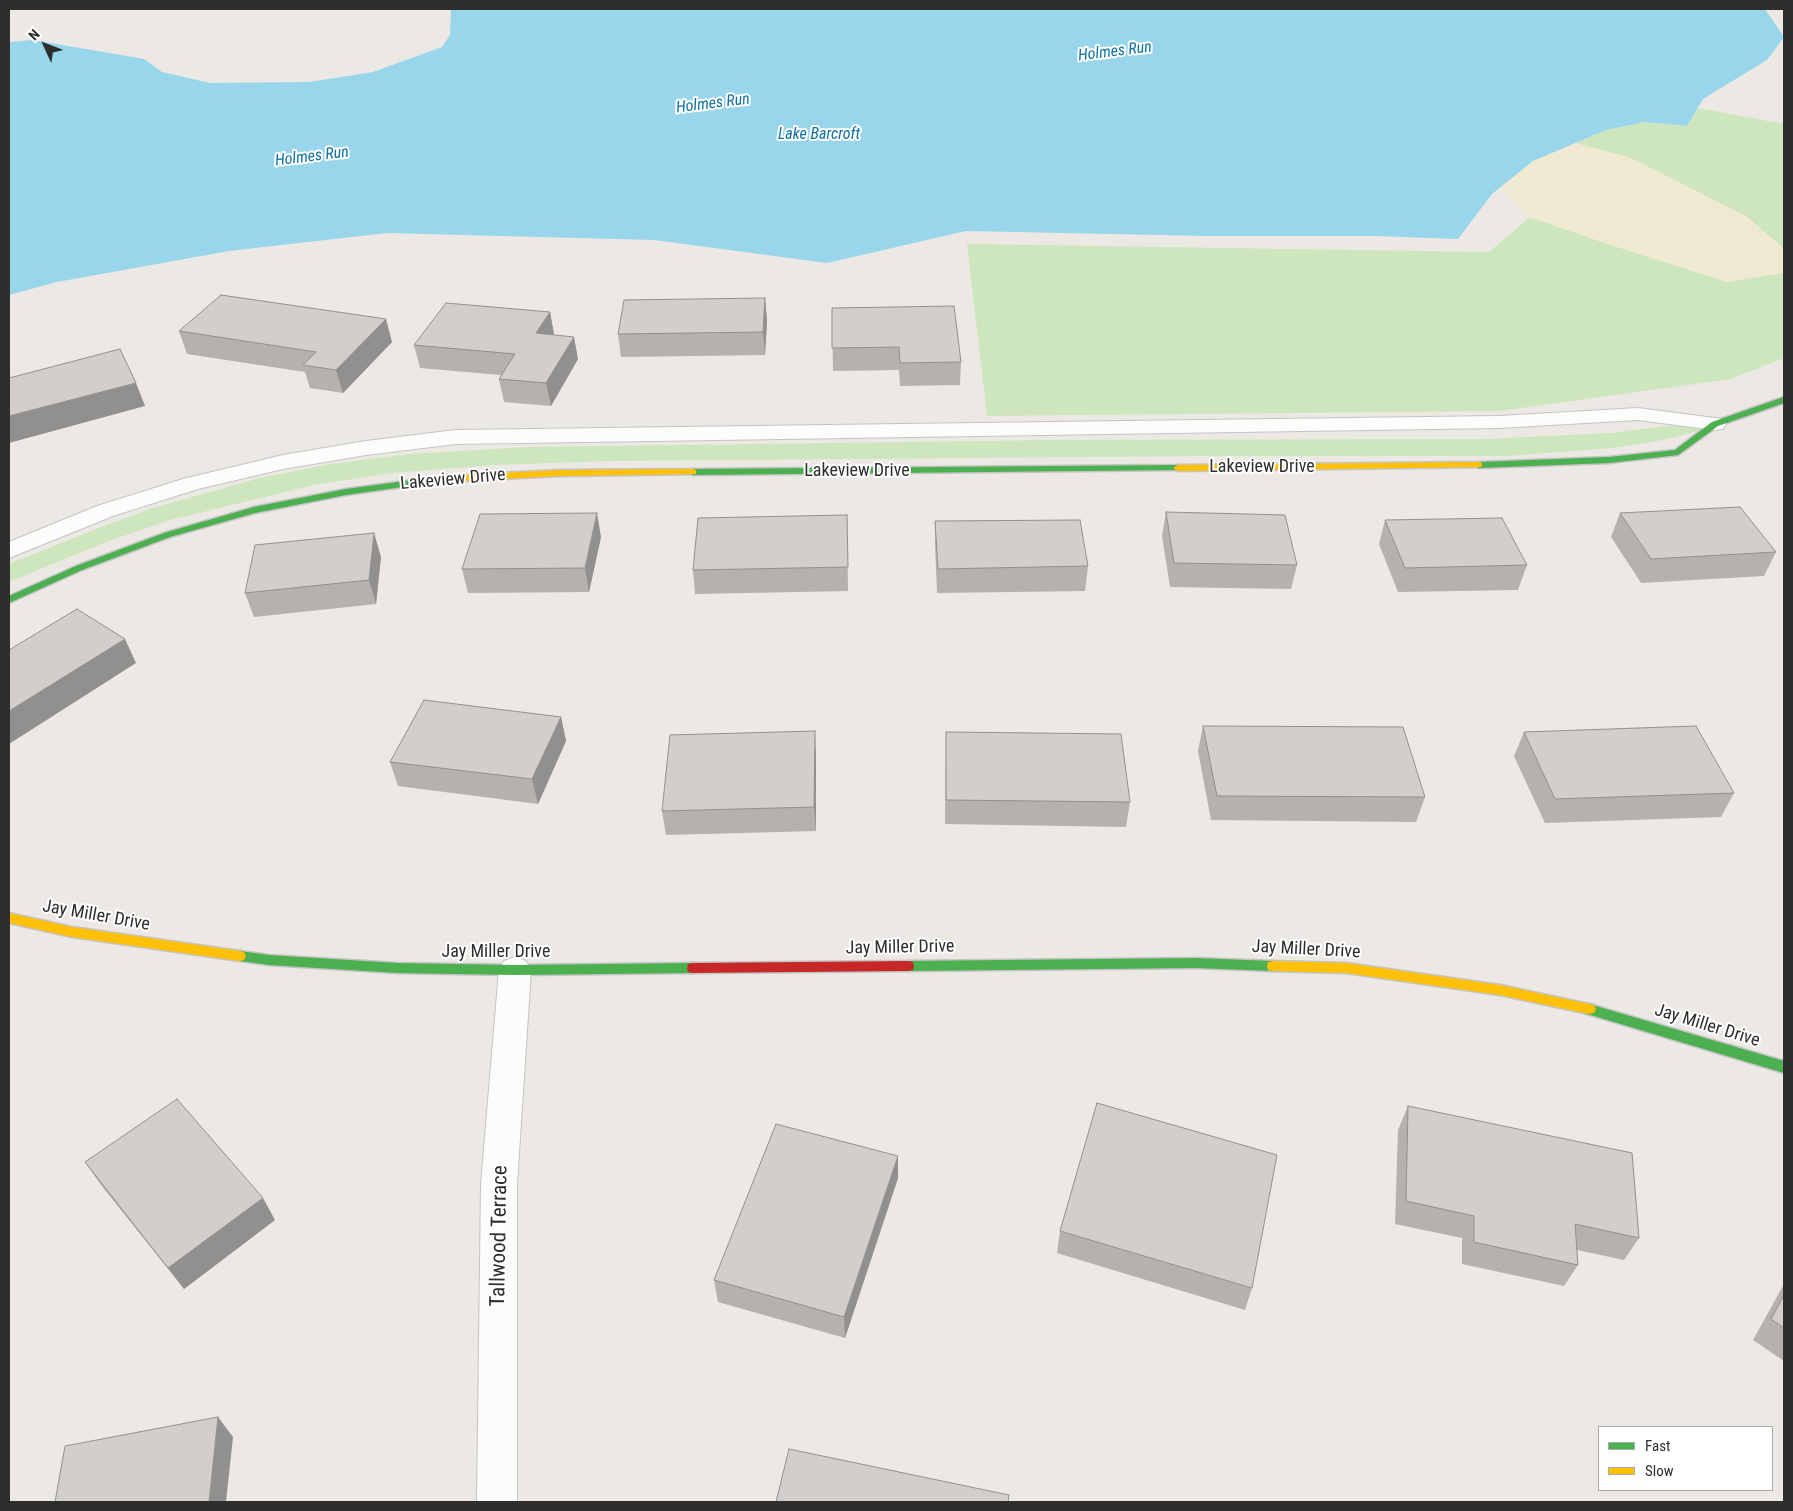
<!DOCTYPE html>
<html>
<head>
<meta charset="utf-8">
<style>
	body { margin:0 }
	#map { position:relative; width:1793px; height:1511px; overflow:hidden; background:#ece8e4; font-family:"Roboto Condensed",sans-serif }
	canvas { display:block }
	.frame { position:absolute; inset:0; border:10px solid #2e2e2e; pointer-events:none }
	.legend { position:absolute; left:1598px; top:1426px; width:175px; height:65px; box-sizing:border-box; background:#fff; border:1px solid #ababab; margin:0; padding:6px 9px; list-style:none; font-size:15px; color:#2e2e2e }
	.legend li { display:flex; align-items:center; gap:10px; height:25px }
	.legend b { width:25px; border:1px solid #ababab }
	.north { position:absolute; left:20px; top:20px; width:50px; height:50px; -webkit-text-stroke:4px #fff; paint-order:stroke; rotate:313deg; font-size:14px; font-weight:700; line-height:20px; text-align:center; color:#2e2e2e }
	.north::after { content:''; display:block; margin:auto; width:18px; height:22px; background:#2e2e2e; clip-path:polygon(50% 0,100% 100%,50% 72%,0 100%) }
</style>
</head>
<body>
<div id="map">
<canvas width="1793" height="1511"></canvas>
<div class="frame"></div>
<ul class="legend">
<li><b style="height:6px;background:#4caf50"></b>Fast</li>
<li><b style="height:6px;background:#ffc107"></b>Slow</li>
</ul>
<div class="north">N</div>
</div>
<script>
const ctx = document.querySelector('canvas').getContext('2d');
ctx.lineJoin = 'round';
function paint(path, color) {
  ctx.fillStyle = color;
  ctx.fill(path, 'evenodd');
}
function shape(rows) {
  const path = new Path2D();
  for (const r of rows) {
    path.moveTo(r[0], r[1]);
    for (let i = 2; i < r.length; i += 2) path.lineTo(r[i], r[i + 1]);
  }
  return path;
}
function trace(path, color, width, dash) {
  ctx.strokeStyle = color;
  ctx.lineWidth = width;
  ctx.lineCap = dash ? 'butt' : 'round';
  ctx.setLineDash(dash || []);
  ctx.stroke(path);
}
function drawText(font, color, halo, rows, align = 'center') {
  ctx.font = font + ' "Roboto Condensed",sans-serif';
  ctx.lineWidth = 4;
  ctx.setLineDash([]);
  ctx.textBaseline = 'middle';
  ctx.strokeStyle = halo;
  ctx.fillStyle = color;
  for (const [text, x, y, turn = 0] of rows) {
    ctx.save();
    ctx.translate(x, y);
    ctx.rotate((+turn || 0) * Math.PI / 180);
    ctx.textAlign = isNaN(turn) ? turn : align;
    if (halo) ctx.strokeText(text, 0, 0);
    ctx.fillText(text, 0, 0);
    ctx.restore();
  }
}
paint(shape([
	[1698,108,1784,124,1784,249,1746,216,1575,143,1606,130,1645,122,1687,126],
	[1530,217,1605,243,1727,282,1784,273,1784,358,1731,379,1500,411,987,416,967,244,1489,252],
	[1683,424,1699,428,1698,431,1676,437,1647,443,1612,448,1507,456,1204,456,611,461,494,465,391,473,314,485,170,520,106,542,9,582,9,564,106,525,153,508,260,478,330,464,410,454,528,447,1053,440,1486,439,1610,433]
]), '#cee6be');
paint(shape([
	[1575,143,1629,157,1746,216,1784,249,1784,273,1727,282,1605,243,1530,217,1500,187,1533,161]
]), '#f0ead3');
paint(shape([
	[451,9,1765,9,1784,37,1767,60,1703,99,1687,126,1645,122,1606,130,1533,161,1492,194,1458,239,1375,236,1208,236,966,231,827,263,654,240,387,233,229,251,57,282,9,295,9,42,33,40,144,59,162,72,210,83,309,82,373,72,442,47,450,35]
]), '#99d6ec');
const street = shape([
	[1638,408,1715,418,1723,419,1726,424,1723,429,1715,430,1638,420,1499,428,456,444,366,455,283,469,198,489,113,516,9,558,9,542,97,506,183,479,283,455,366,441,456,430,1499,416,1638,408],
	[515,957,526,961,531,970,517,1184,517,1502,477,1502,481,1184,499,970,504,961,515,957]
]);
const fast = shape([
	[1784,397,1784,403,1718,426,1678,455,1609,463,1479,468,1474,465,1479,462,1609,457,1675,450,1712,422,1784,397],
	[1178,465,1181,466,1181,470,693,475,688,472,693,469,1178,465],
	[442,476,447,479,445,481,346,495,255,513,170,537,82,570,9,603,9,596,76,566,164,533,254,507,346,489,442,476],
	[240,951,269,955,397,963,515,965,693,963,698,964,699,968,698,972,693,973,515,975,397,973,269,965,240,961,236,960,234,956,236,952,240,951],
	[1195,958,1273,961,1278,962,1279,966,1278,970,1273,971,1195,968,908,971,903,970,902,966,903,962,908,961,1195,958],
	[1589,1004,1784,1061,1784,1073,1584,1013,1582,1009,1584,1005,1589,1004]
]);
const slow = shape([
	[1479,462,1482,463,1482,467,1178,471,1173,468,1178,465,1479,462],
	[693,469,696,470,696,474,560,476,442,482,437,479,442,476,560,470,693,469],
	[9,913,72,927,240,951,244,952,246,956,244,960,240,961,72,937,9,923,9,913],
	[1273,961,1346,963,1500,985,1589,1004,1594,1005,1596,1009,1594,1013,1589,1014,1500,995,1346,973,1273,971,1268,970,1267,966,1268,962,1273,961]
]);
const jam = shape([
	[908,961,913,962,914,966,913,970,908,971,693,973,688,972,687,968,688,964,693,963,908,961]
]);
trace(street, '#c5c4c5', 2);
trace(fast, '#c5c4c5', 3);
trace(slow, '#c5c4c5', 3);
trace(jam, '#c5c4c5', 3);
paint(street, '#fcfcfb');
paint(fast, '#4caf50');
paint(slow, '#ffc107');
paint(jam, '#c62828');
paint(shape([
	[765,298,767,321,765,355,621,357,618,334],
	[832,308,961,362,960,385,900,386,899,370,833,371],
	[550,312,554,335,578,359,551,406,504,402,499,379,501,375,420,368,414,345],
	[179,331,392,342,343,393,310,388,305,372,187,354],
	[1166,512,1297,565,1291,589,1170,587,1162,536],
	[1620,513,1776,552,1764,576,1641,583,1611,537],
	[847,515,848,591,695,594,693,570],
	[1385,520,1527,565,1518,590,1398,592,1379,544],
	[935,521,1088,566,1085,591,937,593,935,545],
	[601,537,589,592,468,593,462,569],
	[381,557,376,604,254,617,245,593],
	[561,717,566,741,538,804,398,786,390,762],
	[1203,726,1425,797,1416,822,1211,820,1198,751],
	[946,732,1130,802,1126,827,945,824],
	[1524,732,1734,793,1721,817,1545,823,1514,756],
	[816,755,816,831,666,835,662,811],
	[1408,1106,1639,1238,1624,1260,1577,1250,1578,1265,1564,1286,1462,1264,1462,1238,1395,1224,1398,1130],
	[898,1156,898,1178,845,1338,718,1302,714,1280],
	[85,1162,275,1220,184,1289,101,1185],
	[1060,1231,1252,1288,1245,1310,1057,1253],
	[1784,1284,1784,1361,1753,1340]
]), '#b4b1af');
paint(shape([
	[765,298,767,321,765,355,763,332],
	[550,312,554,334,540,356,536,333],
	[386,319,392,342,343,393,336,370],
	[574,337,578,359,551,406,546,383],
	[136,383,145,406,9,443,9,416],
	[597,513,601,537,589,592,585,568],
	[374,533,381,557,376,604,369,580],
	[125,639,136,663,9,744,9,711],
	[561,717,566,741,538,804,532,779],
	[815,731,816,755,816,831,814,807],
	[898,1156,898,1178,845,1338,844,1317],
	[263,1198,275,1220,184,1289,168,1268],
	[218,1417,233,1437,226,1502,209,1502]
]), '#92908e');
const building = shape([
	[221,295,386,319,336,370,303,365,316,352,179,331,221,295],
	[765,298,763,332,618,334,624,300,765,298],
	[446,303,550,312,536,333,574,337,546,383,499,379,515,354,414,345,446,303],
	[954,306,961,362,900,363,899,347,832,348,832,308,954,306],
	[120,349,136,383,9,416,9,378,120,349],
	[1740,507,1776,552,1651,559,1620,513,1740,507],
	[1166,512,1285,515,1297,565,1174,563,1166,512],
	[597,513,585,568,462,569,480,514,597,513],
	[847,515,848,567,693,570,698,518,847,515],
	[1502,518,1527,565,1405,568,1385,520,1502,518],
	[1080,520,1088,566,938,569,935,521,1080,520],
	[374,533,369,580,245,593,255,545,374,533],
	[77,609,125,639,9,711,9,650,77,609],
	[424,700,561,717,532,779,390,762,424,700],
	[1203,726,1403,727,1425,797,1217,796,1203,726],
	[1696,726,1734,793,1555,799,1524,732,1696,726],
	[815,731,814,807,662,811,670,735,815,731],
	[946,732,1121,734,1130,802,946,800,946,732],
	[177,1099,263,1198,168,1268,85,1162,177,1099],
	[1097,1103,1277,1155,1252,1288,1060,1231,1097,1103],
	[1408,1106,1632,1153,1639,1238,1575,1224,1578,1265,1474,1242,1474,1216,1406,1201,1408,1106],
	[776,1124,898,1156,844,1317,714,1280,776,1124],
	[1784,1295,1784,1328,1771,1319,1784,1295],
	[218,1417,209,1502,55,1502,65,1446,218,1417],
	[789,1449,1009,1495,1008,1502,776,1502,789,1449]
]);
paint(building, '#d1cecb');
trace(building, '#92908e', 1);
drawText('italic 16px', '#0d6fa3', '#fff', [
	["Holmes Run",1115,52,-7],
	["Holmes Run",713,104,-7],
	["Lake Barcroft",819,135],
	["Holmes Run",312,157,-7]
]);
drawText('18px', '#2e2e2e', '#fff', [
	["Lakeview Drive",1262,467],
	["Lakeview Drive",857,471],
	["Lakeview Drive",453,480,-5],
	["Jay Miller Drive",96,916,10],
	["Jay Miller Drive",900,948,-1],
	["Jay Miller Drive",1306,950,3],
	["Jay Miller Drive",496,952],
	["Jay Miller Drive",1707,1026,17]
]);
drawText('21px', '#2e2e2e', '#fff', [
	["Tallwood Terrace",500,1236,-89]
]);
</script>
</body>
</html>
